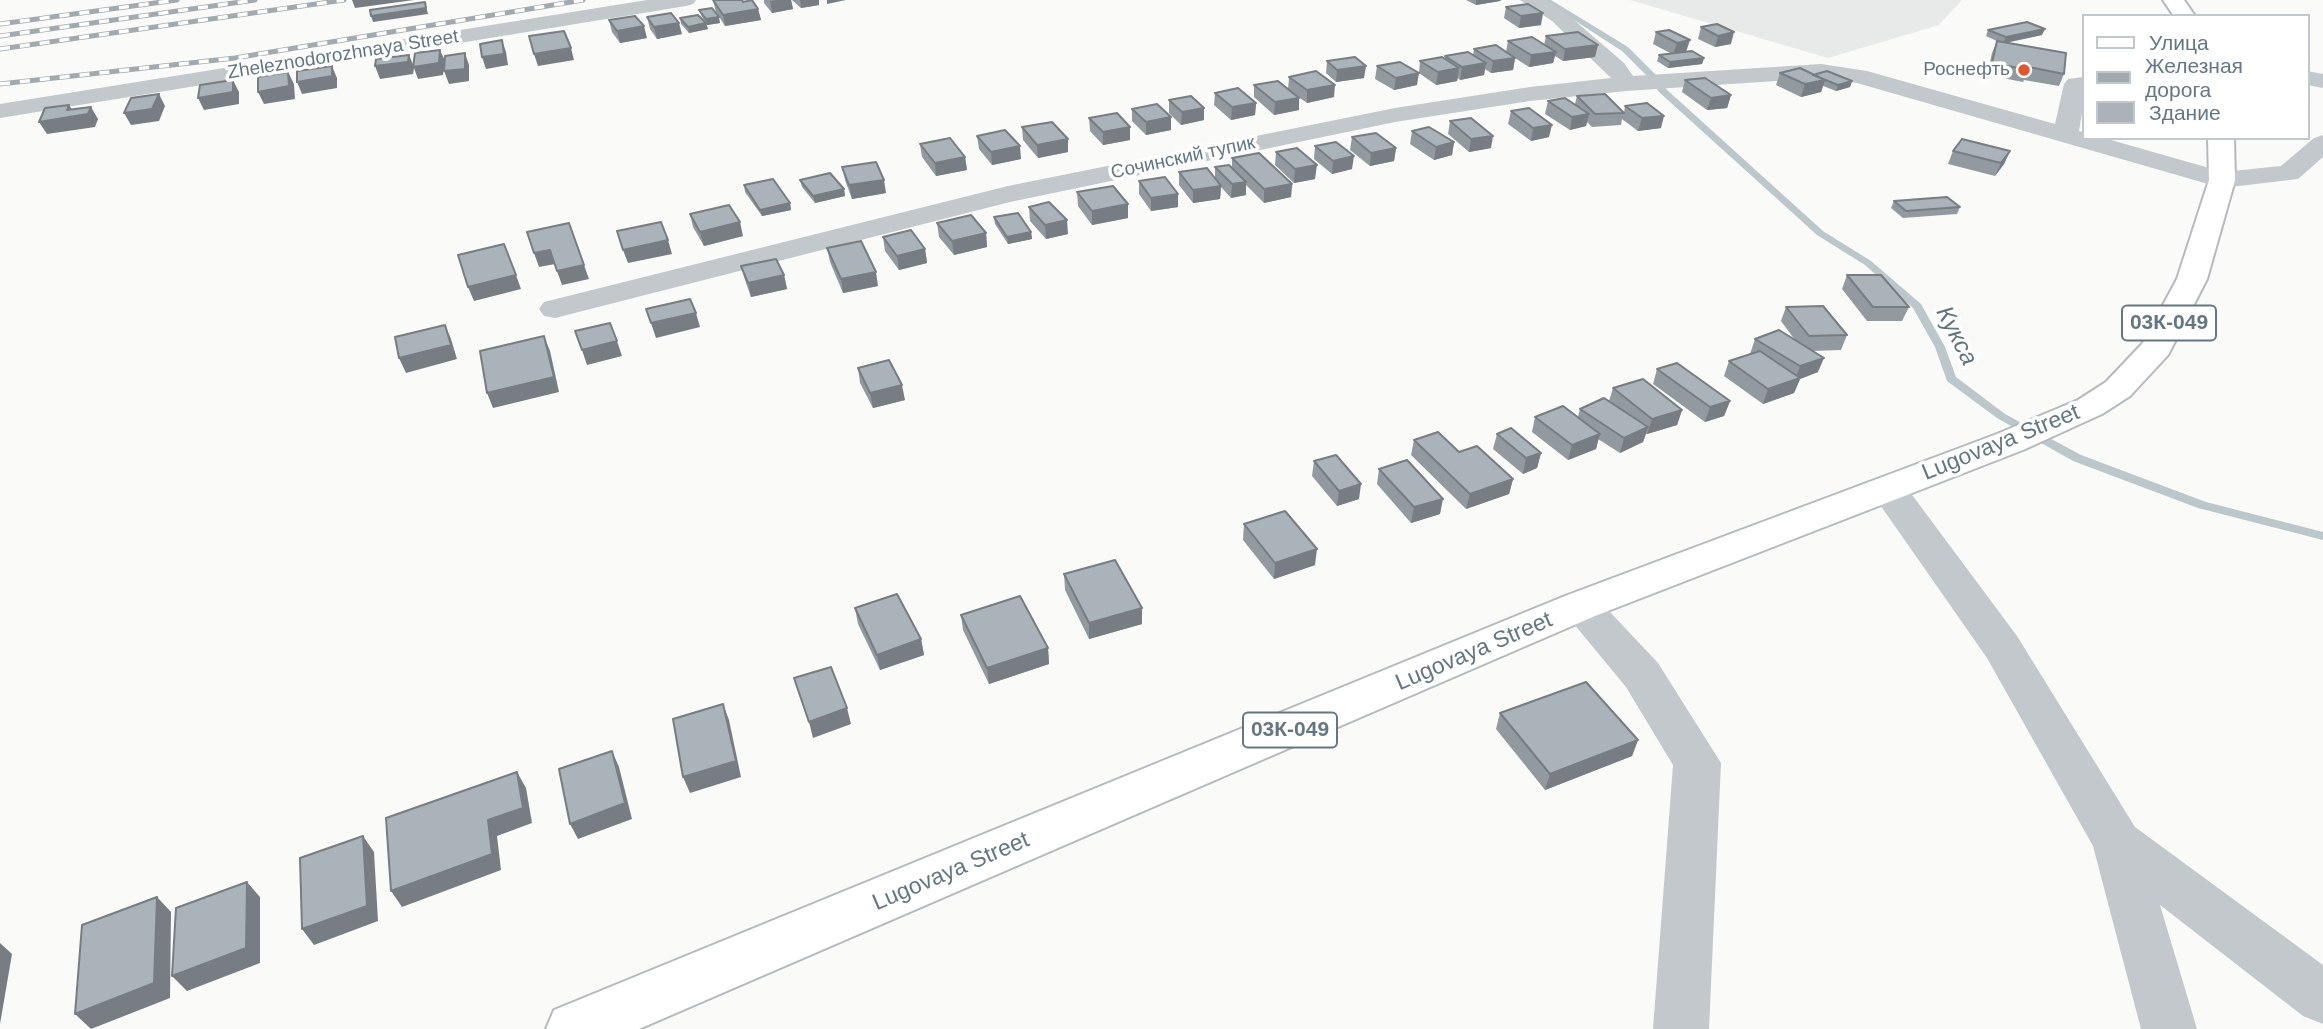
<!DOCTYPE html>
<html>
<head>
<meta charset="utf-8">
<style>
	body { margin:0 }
	#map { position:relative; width:2323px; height:1029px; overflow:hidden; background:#fafaf8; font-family:Arial,sans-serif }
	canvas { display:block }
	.legend { position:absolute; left:2082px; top:14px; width:228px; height:126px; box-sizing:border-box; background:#fff; border:2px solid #c1c8cd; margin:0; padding:9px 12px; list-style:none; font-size:21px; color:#657683 }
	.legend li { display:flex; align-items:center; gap:14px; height:35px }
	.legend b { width:35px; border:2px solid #c1c8cd }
</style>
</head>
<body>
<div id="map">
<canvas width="2323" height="1029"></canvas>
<ul class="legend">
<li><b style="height:9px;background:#fff"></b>Улица</li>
<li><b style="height:9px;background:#a2aab0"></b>Железная дорога</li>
<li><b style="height:19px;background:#aab3b9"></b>Здание</li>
</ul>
</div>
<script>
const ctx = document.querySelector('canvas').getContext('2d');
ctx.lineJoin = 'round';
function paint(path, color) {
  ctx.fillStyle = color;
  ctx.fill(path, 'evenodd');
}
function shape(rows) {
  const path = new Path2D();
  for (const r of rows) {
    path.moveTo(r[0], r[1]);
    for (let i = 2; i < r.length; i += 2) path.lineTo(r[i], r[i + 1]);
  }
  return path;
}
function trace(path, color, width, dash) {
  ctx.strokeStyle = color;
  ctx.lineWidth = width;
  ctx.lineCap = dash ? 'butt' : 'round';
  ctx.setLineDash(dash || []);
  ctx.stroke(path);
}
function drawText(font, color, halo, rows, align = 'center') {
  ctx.font = font + ' Arial,sans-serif';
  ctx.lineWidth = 7;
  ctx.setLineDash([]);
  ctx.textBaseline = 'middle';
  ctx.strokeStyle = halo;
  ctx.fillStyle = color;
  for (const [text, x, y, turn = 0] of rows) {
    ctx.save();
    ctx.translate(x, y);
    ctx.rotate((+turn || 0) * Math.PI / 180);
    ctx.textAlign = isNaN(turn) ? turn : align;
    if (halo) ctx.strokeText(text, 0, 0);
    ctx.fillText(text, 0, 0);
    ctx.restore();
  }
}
paint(shape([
	[1630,0,1962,0,1939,25,1828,58]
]), '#e8e9e9');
paint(shape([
	[1543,0,1551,0,1628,47,1656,75,1665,88,1823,231,1871,261,1921,304,1945,347,1956,377,2005,414,2081,455,2206,502,2323,532,2323,540,2198,508,2073,461,1997,418,1947,381,1935,347,1913,308,1865,265,1817,235,1659,92,1650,79,1622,51,1543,0]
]), '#bbc7cb');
const major = shape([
	[2163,0,2184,0,2195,16,2174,16,2163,0],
	[2208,138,2234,138,2235,180,2207,279,2168,355,2130,396,2102,414,2023,450,1595,616,639,1029,546,1029,554,1010,1565,596,1997,434,2078,400,2106,382,2142,344,2177,279,2209,180,2208,138]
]);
trace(major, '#b5babe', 4);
paint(shape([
	[647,0,696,0,693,4,686,6,0,118,0,104,647,0],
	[1520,0,1545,0,1566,13,1624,63,1633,76,1821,64,1867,71,2055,124,2064,84,2068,79,2083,77,2083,107,2079,131,2083,132,2083,138,2104,138,2223,172,2281,166,2314,138,2323,135,2323,157,2298,179,2222,188,1857,83,1821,78,1626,91,1530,101,1395,122,1010,202,555,318,544,316,539,309,544,302,1008,186,1395,108,1530,87,1611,78,1552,21,1520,0],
	[2307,71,2323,74,2323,88,2307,85,2307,71],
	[1888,477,1901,480,2017,636,2135,827,2323,965,2323,1024,2303,1016,2160,905,2197,1029,2141,1029,2093,846,1987,658,1869,489,1875,480,1888,477],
	[1580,591,1595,596,1658,663,1721,763,1709,1029,1653,1029,1673,765,1626,687,1559,606,1565,596,1580,591]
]), '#c3c8cc');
paint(major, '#fff');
const rail = shape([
	[0,24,177,0],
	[0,36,255,0],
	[0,49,344,0],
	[0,84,235,58,583,0]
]);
trace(rail, '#a2aab0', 5);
trace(rail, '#fff', 3.5, [10]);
paint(shape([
	[713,0,743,2,758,9,761,20,725,26,716,12],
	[764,0,791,0,793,9,772,13,764,3],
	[792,0,819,0,819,5,801,8],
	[1466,0,1501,0,1500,1,1476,5],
	[1506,7,1541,25,1519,28,1504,18],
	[699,10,720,23,707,25,706,24,708,29,689,33,681,24,680,18,705,22,701,15],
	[647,17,682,34,657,39,650,29],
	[609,20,647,38,620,43,612,32],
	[1717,24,1731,44,1715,47,1698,39,1701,27],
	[1669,30,1686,52,1704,58,1702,64,1668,68,1657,61,1659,55,1672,54,1653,44,1656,32],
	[1988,30,2042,35,2006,43,2064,74,2059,86,2024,80,2023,82,1987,75,1992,53,1997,41,1999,42,1986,36],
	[1546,36,1595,57,1563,61,1555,56,1553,63,1529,67,1515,58,1513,70,1491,73,1485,69,1484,75,1460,80,1458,78,1457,81,1436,85,1419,73,1420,61,1444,59,1445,56,1473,55,1474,49,1506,52,1508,41,1544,45],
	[1327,61,1364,78,1336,82,1326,73],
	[1377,66,1417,85,1394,90,1375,79],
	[1780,73,1814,75,1852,81,1850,87,1836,91,1823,86,1821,92,1801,97,1776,85],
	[1289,77,1334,97,1307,103,1294,94,1299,110,1274,115,1254,97,1254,85,1288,89],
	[1685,80,1731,95,1727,108,1707,110,1682,92],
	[1215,93,1256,103,1255,115,1231,120,1214,105],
	[1577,96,1624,113,1625,106,1661,128,1638,131,1622,119,1621,125,1592,127,1587,122,1586,126,1570,130,1545,114,1548,101,1575,104],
	[1169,100,1204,108,1204,120,1181,125,1169,113],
	[1132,109,1171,117,1171,130,1146,135,1132,121],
	[1511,111,1549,137,1531,141,1508,124],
	[1089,118,1130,127,1130,140,1103,145,1090,131],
	[1450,121,1491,148,1469,152,1448,134],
	[1022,127,1068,152,1038,158,1023,140],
	[1412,131,1454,142,1452,155,1434,160,1410,144],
	[977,136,1021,159,992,165,979,149],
	[1352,137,1396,148,1394,161,1370,166,1350,150],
	[920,144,965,157,967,170,936,176,922,157],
	[1315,146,1352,169,1332,174,1314,159],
	[1953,151,2010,151,2004,164,1995,176,1948,164],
	[1276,152,1315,179,1294,183,1275,165],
	[1232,158,1292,184,1291,197,1264,203,1246,185,1246,195,1231,198,1221,187,1220,199,1193,203,1179,185,1179,172,1215,178,1215,167,1232,167],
	[842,167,886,193,852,199,845,180],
	[800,180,844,189,845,196,815,203,802,187],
	[1139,181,1178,194,1178,207,1151,211,1139,194],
	[744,185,790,203,791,210,762,216,745,192],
	[1077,192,1128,204,1128,218,1092,225,1078,206],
	[1894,201,1960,207,1957,214,1903,218,1891,208],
	[1029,207,1068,234,1046,239,1030,221],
	[690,214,743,236,704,246,693,227],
	[994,217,1031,232,1032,239,1008,244,995,224],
	[937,223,986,233,987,247,954,255,939,237],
	[883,237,925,249,927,263,899,270,885,251],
	[827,248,878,286,843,293,830,262],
	[741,266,784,275,787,289,751,297,745,280],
	[1847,275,1909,307,1902,321,1867,321,1842,289],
	[1786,307,1847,335,1841,350,1812,351,1818,372,1800,379,1794,393,1763,404,1724,376,1729,361,1751,354,1750,354,1755,339,1795,340,1781,321],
	[858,368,905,400,873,408,860,383],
	[1657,369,1730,401,1724,416,1705,422,1653,384],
	[1613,388,1682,410,1677,425,1647,434,1646,434,1643,442,1620,453,1598,439,1596,449,1568,460,1532,432,1535,417,1578,417,1580,409,1609,401],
	[1497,434,1541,453,1537,468,1523,474,1493,449],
	[1414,440,1459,452,1513,479,1509,494,1466,509,1411,455],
	[1314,461,1359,499,1337,506,1312,476],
	[1379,469,1440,514,1411,523,1377,484],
	[1244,524,1315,565,1274,579,1243,540],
	[1064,574,1142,624,1089,639,1065,590],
	[855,608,921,639,924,655,880,670,858,624],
	[961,615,1048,648,1049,664,989,684,963,630],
	[1500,713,1638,740,1632,756,1545,790,1496,729]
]), '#929a9f');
paint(shape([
	[352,0,414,0,355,8],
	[778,0,791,0,793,9,772,13,770,1],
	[800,0,819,0,819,5,801,8],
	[827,0,846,0,827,4],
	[1476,0,1501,0,1500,1,1476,5],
	[425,2,428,14,373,22,371,16],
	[758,9,761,20,725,26,723,15],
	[1543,13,1541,25,1519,28,1521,16],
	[719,17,720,23,707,25,706,19],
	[679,23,682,34,657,39,654,27],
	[706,23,708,29,689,33,688,27],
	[644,26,647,38,620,43,617,31],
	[2045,29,2042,35,2003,43,2006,37],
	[1734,32,1731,44,1715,47,1718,36],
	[502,40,506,52,508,65,486,69,482,57],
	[1690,40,1686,52,1673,54,1677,43],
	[1598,45,1595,57,1563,61,1565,49],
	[571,48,574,60,538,66,534,54],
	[440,50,445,61,443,75,418,79,414,68,413,74,380,79,375,66,409,55,414,67],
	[1556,52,1553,63,1529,67,1531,55],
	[465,53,469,65,469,81,449,84,444,71],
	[1515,58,1513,70,1491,73,1493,61],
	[1704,58,1702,64,1668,68,1670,62],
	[1486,63,1484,75,1460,80,1462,67],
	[332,66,337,78,337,88,302,94,297,82],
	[1366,66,1364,78,1336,82,1337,70],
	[1459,68,1457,81,1436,85,1438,72],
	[288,72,294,84,295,99,264,104,258,92],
	[1419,73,1417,85,1394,90,1396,78],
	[233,80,239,92,239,104,204,110,198,98],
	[1825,80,1821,92,1801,97,1805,84],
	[1852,81,1850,87,1836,91,1838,85],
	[1335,85,1334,97,1307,103,1307,90],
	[159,94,165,106,159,121,131,125,124,113],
	[1731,95,1727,108,1707,110,1711,98],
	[1299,98,1299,110,1274,115,1275,102],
	[1256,103,1255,115,1231,120,1232,107],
	[69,105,76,116,91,107,98,119,95,127,47,134,39,122,67,110],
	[1204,108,1204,120,1181,125,1182,112],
	[1589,114,1586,126,1570,130,1572,117],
	[1664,116,1661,128,1638,131,1642,118],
	[1171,117,1171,130,1146,135,1146,122],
	[1552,125,1549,137,1531,141,1533,128],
	[1130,127,1130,140,1103,145,1103,132],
	[1493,136,1491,148,1469,152,1471,139],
	[1068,139,1068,152,1038,158,1037,145],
	[1454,142,1452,155,1434,160,1436,147],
	[1020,146,1021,159,992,165,991,152],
	[1396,148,1394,161,1370,166,1371,153],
	[2010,151,2004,164,1995,176,2001,163],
	[1354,156,1352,169,1332,174,1333,161],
	[965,157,967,170,936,176,935,163],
	[1317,165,1315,179,1294,183,1295,169],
	[884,180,886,193,852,199,849,185],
	[1246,182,1246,195,1231,198,1232,184],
	[1292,184,1291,197,1264,203,1264,189],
	[1221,186,1220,199,1193,203,1193,190],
	[844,189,845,196,815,203,813,196],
	[1178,194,1178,207,1151,211,1151,198],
	[790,203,791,210,762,216,760,210],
	[1128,204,1128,218,1092,225,1092,211],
	[1067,220,1068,234,1046,239,1045,225],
	[740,222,743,236,704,246,700,232],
	[1031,232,1032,239,1008,244,1007,237],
	[986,233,987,247,954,255,952,241],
	[668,240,672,254,628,263,623,250],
	[925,249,927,263,899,270,897,256],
	[550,250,555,264,539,267,534,253],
	[584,265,589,279,562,285,557,271],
	[876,272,878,286,843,293,841,279],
	[516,275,521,289,474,301,468,287],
	[784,275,787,289,751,297,748,283],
	[696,313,700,327,656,338,651,323],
	[445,325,451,339,457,359,406,373,399,358],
	[544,336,550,351,559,392,493,408,487,393],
	[617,341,622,356,587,365,582,350],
	[1824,358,1818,372,1800,379,1794,393,1763,404,1768,389,1795,380,1800,366],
	[902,385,905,400,873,408,870,393],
	[1730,401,1724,416,1705,422,1710,407],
	[1682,410,1677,425,1647,434,1652,419],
	[1648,427,1643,442,1620,453,1624,438],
	[1600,434,1596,449,1568,460,1572,445],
	[1541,453,1537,468,1523,474,1526,458],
	[1513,479,1509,494,1466,509,1470,494],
	[1361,484,1359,499,1337,506,1339,491],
	[1443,499,1440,514,1411,523,1414,507],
	[1317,549,1315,565,1274,579,1275,563],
	[1142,608,1142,624,1089,639,1089,623],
	[921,639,924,655,880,670,877,655],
	[1048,648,1049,664,989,684,987,668],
	[723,704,729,720,741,777,690,793,683,777],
	[847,708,851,724,813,738,809,722],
	[1638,740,1632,756,1545,790,1550,774],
	[612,751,619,767,632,819,578,839,570,824],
	[517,772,526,788,532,823,497,836,501,870,402,907,391,891,488,820],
	[363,836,374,852,378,921,314,945,302,929],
	[247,882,260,897,260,963,187,991,172,976],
	[157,897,171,912,170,998,91,1029,75,1014],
	[0,943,12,954,0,1024]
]), '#777d82');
const building = shape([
	[713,0,742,0,743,2,752,0,758,9,723,15,713,0],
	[425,2,426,8,371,16,370,10,425,2],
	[1528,4,1543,13,1521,16,1506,7,1528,4],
	[712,8,719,17,706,19,699,10,712,8],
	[671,13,679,23,654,27,647,17,671,13],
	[698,15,706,23,688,27,680,18,698,15],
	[635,16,644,26,617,31,609,20,635,16],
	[2027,22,2045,29,2006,37,1988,30,2027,22],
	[1717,24,1734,32,1718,36,1701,27,1717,24],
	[1669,30,1690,40,1677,43,1656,32,1669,30],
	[564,31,571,48,534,54,529,36,564,31],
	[1578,32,1598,45,1565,49,1546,36,1578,32],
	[1532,37,1556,52,1531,55,1508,41,1532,37],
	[502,40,504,54,482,57,480,44,502,40],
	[1997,41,2066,53,2064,74,2029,67,2029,70,1992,63,1997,41],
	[1496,45,1515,58,1493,61,1474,49,1496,45],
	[440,50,439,63,413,67,415,53,440,50],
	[1692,51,1704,58,1670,62,1659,55,1692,51],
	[1468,52,1486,63,1462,67,1445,56,1468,52],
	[465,53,465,69,444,71,445,56,465,53],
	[409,55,408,62,375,66,376,59,409,55],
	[1355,57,1366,66,1337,70,1327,61,1355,57],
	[1442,57,1459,68,1438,72,1420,61,1442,57],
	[1400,62,1419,73,1396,78,1377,66,1400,62],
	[332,66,332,76,297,82,297,71,332,66],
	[1800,68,1825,80,1805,84,1780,73,1800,68],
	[1316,71,1335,85,1307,90,1289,77,1316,71],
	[1827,71,1852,81,1838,85,1813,75,1827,71],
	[288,72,289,86,258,92,258,77,288,72],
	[1705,78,1731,95,1711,98,1685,80,1705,78],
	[233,80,233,92,198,98,200,85,233,80],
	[1278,81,1299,98,1275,102,1254,85,1278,81],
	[1238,88,1256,103,1232,107,1215,93,1238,88],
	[159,94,152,109,124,113,131,98,159,94],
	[1605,94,1624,113,1595,114,1577,96,1605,94],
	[1191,96,1204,108,1182,112,1169,100,1191,96],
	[1565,98,1589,114,1572,117,1548,101,1565,98],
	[1647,103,1664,116,1642,118,1625,106,1647,103],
	[1157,104,1171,117,1146,122,1132,109,1157,104],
	[69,105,67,110,91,107,88,114,39,122,45,108,69,105],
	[1529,108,1552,125,1533,128,1511,111,1529,108],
	[1117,113,1130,127,1103,132,1089,118,1117,113],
	[1471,118,1493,136,1471,139,1450,121,1471,118],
	[1052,122,1068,139,1037,145,1022,127,1052,122],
	[1429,127,1454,142,1436,147,1412,131,1429,127],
	[1005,130,1020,146,991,152,977,136,1005,130],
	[1376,133,1396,148,1371,153,1352,137,1376,133],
	[950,138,965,157,935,163,920,144,950,138],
	[1962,139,2010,151,2001,163,1953,151,1962,139],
	[1336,142,1354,156,1333,161,1315,146,1336,142],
	[1297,148,1317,165,1295,169,1276,152,1297,148],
	[1259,153,1292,184,1264,189,1232,158,1259,153],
	[876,162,884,180,849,185,842,167,876,162],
	[1229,165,1246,182,1232,184,1215,167,1229,165],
	[1207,168,1221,186,1193,190,1179,172,1207,168],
	[830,173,844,189,813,196,800,180,830,173],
	[1165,177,1178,194,1151,198,1139,181,1165,177],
	[773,179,790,203,760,210,744,185,773,179],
	[1113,186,1128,204,1092,211,1077,192,1113,186],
	[1947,197,1960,207,1906,211,1894,201,1947,197],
	[1049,202,1067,220,1045,225,1029,207,1049,202],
	[729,205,740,222,700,232,690,214,729,205],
	[1018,213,1031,232,1007,237,994,217,1018,213],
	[971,215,986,233,952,241,937,223,971,215],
	[661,222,668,240,623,250,617,231,661,222],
	[569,223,584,265,557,271,550,250,534,253,527,232,569,223],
	[911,230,925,249,897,256,883,237,911,230],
	[861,241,876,272,841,279,827,248,861,241],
	[504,244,516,275,468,287,458,255,504,244],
	[776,259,784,275,748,283,741,266,776,259],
	[1847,275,1881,275,1909,307,1873,307,1847,275],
	[690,299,696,313,651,323,646,309,690,299],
	[1823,306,1847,335,1809,336,1786,307,1823,306],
	[610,323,617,341,582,350,575,331,610,323],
	[445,325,451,345,399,358,395,337,445,325],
	[1779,330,1824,358,1800,366,1755,339,1779,330],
	[544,336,554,377,487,393,480,351,544,336],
	[1760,351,1800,378,1768,389,1729,361,1760,351],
	[889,360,902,385,870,393,858,368,889,360],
	[1677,363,1730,401,1710,407,1657,369,1677,363],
	[1643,379,1682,410,1652,419,1613,388,1643,379],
	[1604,398,1648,427,1624,438,1580,409,1604,398],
	[1563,406,1600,434,1572,445,1535,417,1563,406],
	[1511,428,1541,453,1526,458,1497,434,1511,428],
	[1438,432,1459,452,1477,446,1513,479,1470,494,1414,440,1438,432],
	[1336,455,1361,484,1339,491,1314,461,1336,455],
	[1407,460,1443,499,1414,507,1379,469,1407,460],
	[1285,511,1317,549,1275,563,1244,524,1285,511],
	[1115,560,1142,608,1089,623,1064,574,1115,560],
	[897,594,921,639,877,655,855,608,897,594],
	[1020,596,1048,648,987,668,961,615,1020,596],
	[831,667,847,708,809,722,794,678,831,667],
	[1586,682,1638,740,1550,774,1500,713,1586,682],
	[723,704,736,761,683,777,673,719,723,704],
	[612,751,625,803,570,824,559,769,612,751],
	[517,772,523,808,488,820,492,854,391,891,386,818,517,772],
	[363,836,367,906,302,929,300,858,363,836],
	[247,882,246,948,172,976,176,908,247,882],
	[157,897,154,983,75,1014,82,925,157,897]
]);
paint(building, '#aab3b9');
trace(building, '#777d82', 2);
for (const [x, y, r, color] of [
	[2024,70,7,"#e4572e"]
]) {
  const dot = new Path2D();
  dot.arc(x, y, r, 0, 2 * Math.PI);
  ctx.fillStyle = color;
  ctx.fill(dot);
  trace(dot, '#fff', 2.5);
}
drawText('19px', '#657683', '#fff', [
	["Zheleznodorozhnaya Street",343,55,-9],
	["Сочинский тупик",1183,158,-12]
]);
drawText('19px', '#657683', '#fff', [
	["Роснефть",2010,70]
], 'right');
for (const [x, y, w] of [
	[2169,323,94],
	[1290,730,94]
]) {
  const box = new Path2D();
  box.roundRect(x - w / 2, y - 17.5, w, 35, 5);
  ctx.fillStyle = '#fff';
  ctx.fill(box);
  trace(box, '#657683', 2);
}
drawText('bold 21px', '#657683', null, [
	["03К-049",2169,323],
	["03К-049",1290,730]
]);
drawText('23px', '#657683', '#fff', [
	["Lugovaya Street",2001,443,-22],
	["Lugovaya Street",1474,652,-23],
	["Lugovaya Street",951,872,-23]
]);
drawText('italic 24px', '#60757c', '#fff', [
	["Кукса",1956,336,63]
]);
</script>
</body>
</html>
